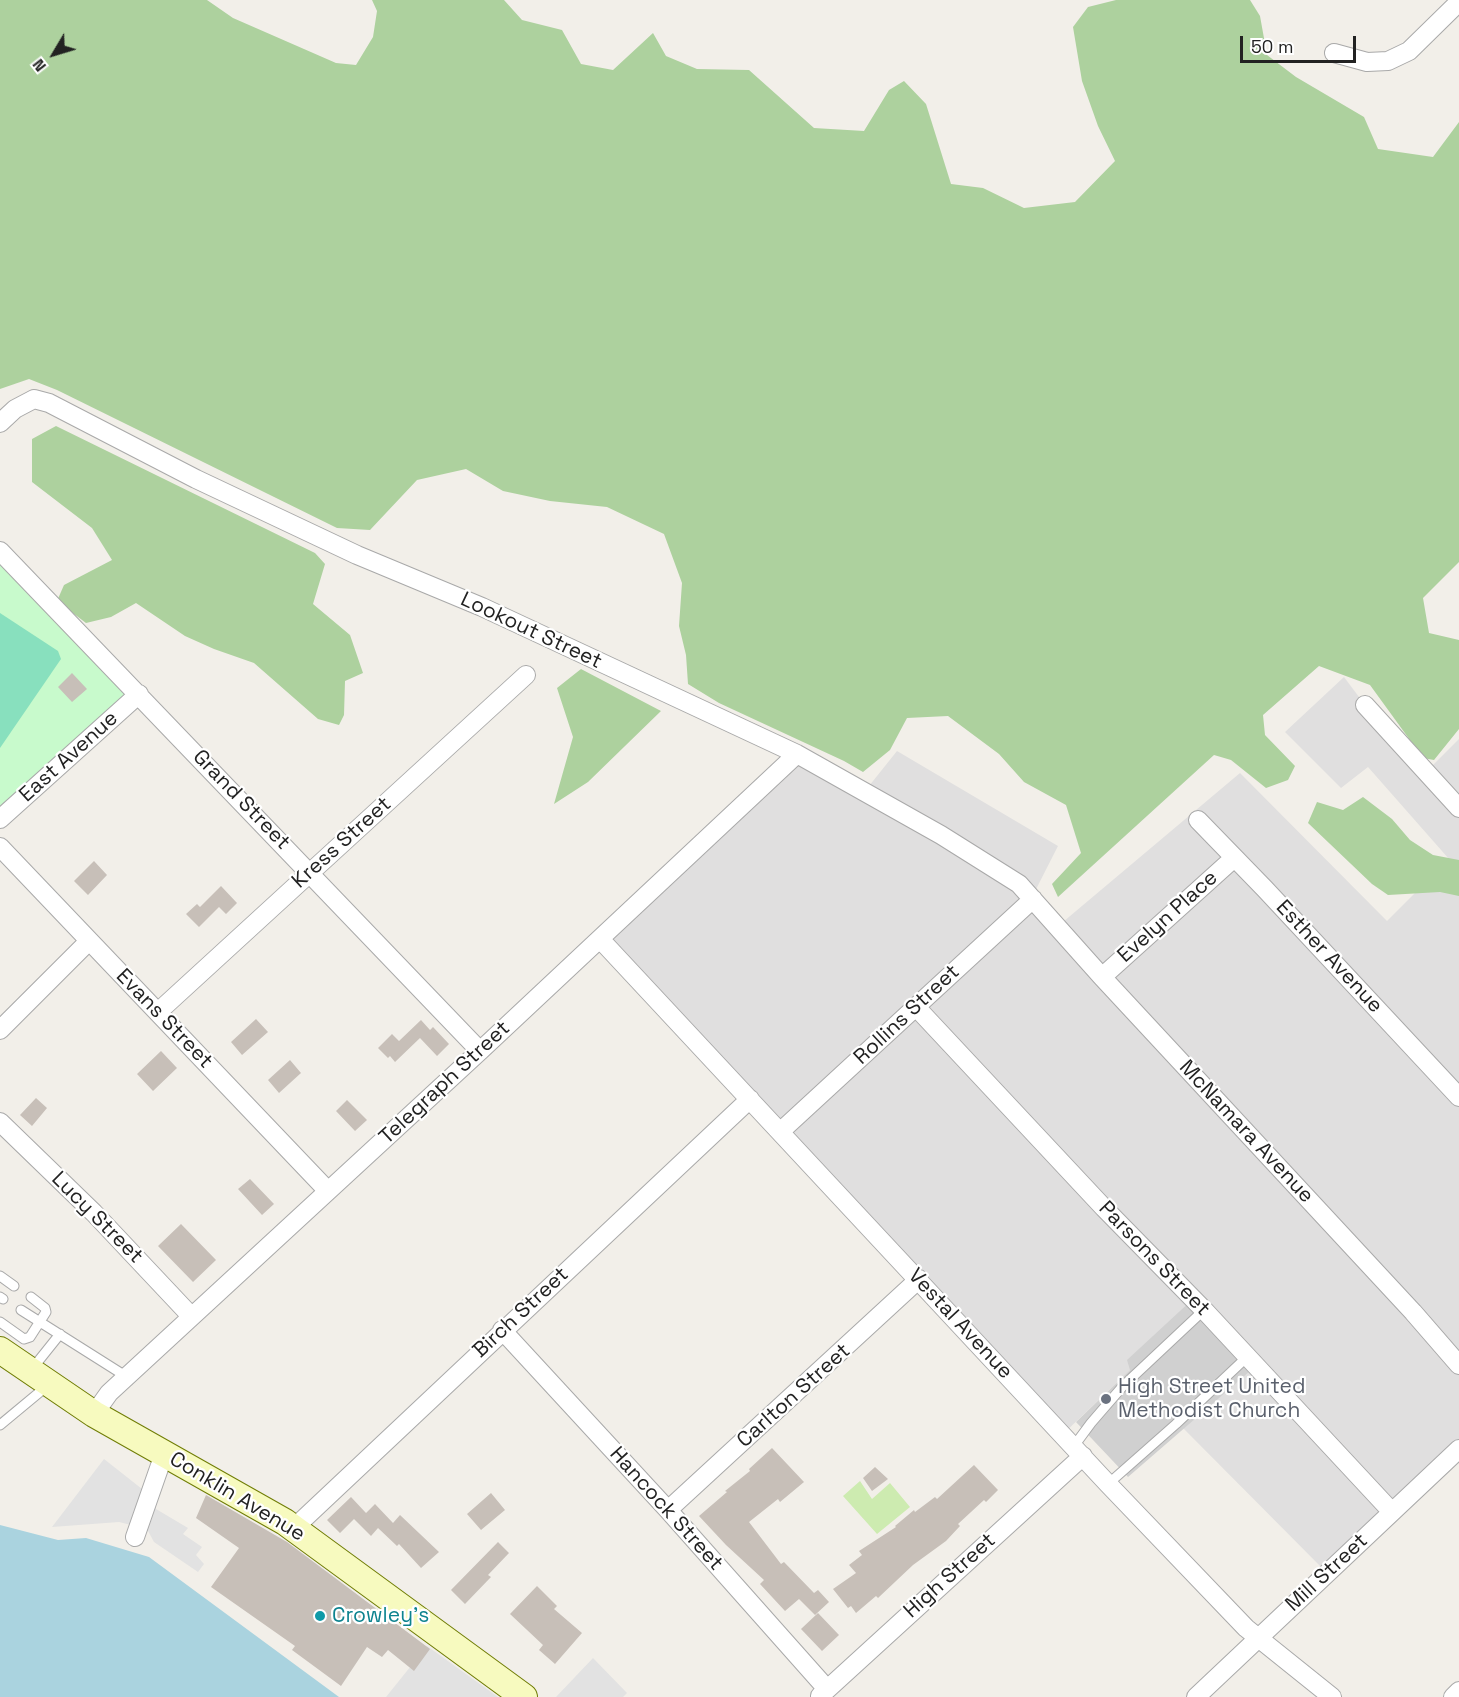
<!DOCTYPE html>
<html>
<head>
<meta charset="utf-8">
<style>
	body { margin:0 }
	#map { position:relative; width:1459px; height:1697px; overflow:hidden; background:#f2efe9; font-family:"Space Grotesk",sans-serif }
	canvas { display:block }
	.north { position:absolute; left:24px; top:24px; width:60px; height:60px; -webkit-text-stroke:4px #fff; paint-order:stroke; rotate:232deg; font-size:16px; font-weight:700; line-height:24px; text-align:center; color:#222 }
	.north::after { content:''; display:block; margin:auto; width:21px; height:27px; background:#222; clip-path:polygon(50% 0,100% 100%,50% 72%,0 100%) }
	.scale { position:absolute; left:1240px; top:36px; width:116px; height:27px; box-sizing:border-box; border:3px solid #222; border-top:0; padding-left:8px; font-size:18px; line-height:21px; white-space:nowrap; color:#222; -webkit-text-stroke:4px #fff; paint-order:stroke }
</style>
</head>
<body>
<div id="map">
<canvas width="1459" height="1697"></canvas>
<div class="north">N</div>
<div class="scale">50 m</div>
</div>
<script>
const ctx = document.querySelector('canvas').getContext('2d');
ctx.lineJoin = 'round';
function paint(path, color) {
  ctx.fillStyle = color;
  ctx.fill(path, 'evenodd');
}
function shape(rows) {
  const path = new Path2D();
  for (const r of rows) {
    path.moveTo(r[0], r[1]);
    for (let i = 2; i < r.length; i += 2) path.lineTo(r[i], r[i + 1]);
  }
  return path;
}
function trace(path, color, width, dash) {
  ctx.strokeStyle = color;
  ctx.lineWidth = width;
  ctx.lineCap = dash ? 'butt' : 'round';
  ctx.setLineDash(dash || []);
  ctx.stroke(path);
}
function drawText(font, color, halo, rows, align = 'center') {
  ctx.font = font + ' "Space Grotesk",sans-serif';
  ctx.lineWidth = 4.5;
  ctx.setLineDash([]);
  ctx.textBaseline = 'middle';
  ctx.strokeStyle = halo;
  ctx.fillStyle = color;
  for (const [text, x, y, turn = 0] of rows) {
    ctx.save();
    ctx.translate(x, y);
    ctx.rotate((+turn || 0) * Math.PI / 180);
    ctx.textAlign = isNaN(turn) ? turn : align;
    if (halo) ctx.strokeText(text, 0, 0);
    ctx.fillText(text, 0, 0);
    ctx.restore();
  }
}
paint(shape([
	[1344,677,1365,705,1426,772,1459,739,1459,1449,1327,1573,1183,1428,1256,1366,1130,1370,1062,1435,600,939,797,754,865,791,897,751,1058,846,1029,903,1057,927,1240,773,1387,921,1449,859,1368,767,1341,788,1285,732]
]), '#e0dfdf');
paint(shape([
	[1193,1299,1256,1366,1128,1477,1076,1422,1130,1370,1127,1360]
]), '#d0d0d0');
paint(shape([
	[860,1481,872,1499,890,1483,910,1507,877,1534,843,1496]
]), '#cdebb0');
paint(shape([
	[0,0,207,0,233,18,336,63,356,65,373,37,377,11,372,0,504,0,522,20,562,30,581,64,613,70,653,33,666,56,697,69,749,70,814,128,864,131,889,90,904,81,926,104,951,184,983,188,1024,208,1075,202,1115,161,1098,126,1082,81,1073,27,1088,7,1116,0,1250,0,1260,16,1267,55,1296,77,1364,117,1378,149,1433,157,1459,122,1459,562,1423,598,1429,633,1459,640,1459,729,1434,760,1423,758,1370,685,1319,666,1263,715,1265,735,1295,766,1288,780,1266,788,1231,760,1214,755,1058,897,1052,884,1081,853,1066,805,1024,782,999,754,948,716,907,718,890,750,863,772,844,761,719,703,688,684,686,655,679,626,682,583,664,534,607,507,550,501,503,491,466,469,417,480,370,530,337,528,57,390,29,379,0,389],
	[56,426,315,553,325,564,313,604,350,635,363,673,345,681,344,715,339,725,318,719,254,663,214,649,185,636,136,603,111,617,86,623,57,601,64,585,112,560,92,528,32,482,32,439],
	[581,669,661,711,588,782,554,804,573,737,557,688],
	[1363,797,1392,819,1410,840,1433,855,1459,860,1459,896,1440,892,1388,895,1372,884,1308,823,1317,802,1343,810]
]), '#add19e');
paint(shape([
	[0,559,131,693,0,813]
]), '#c8facc');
paint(shape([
	[0,613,58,651,61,659,0,748]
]), '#88e0be');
paint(shape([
	[104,1459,156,1500,154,1505,156,1509,188,1528,183,1534,202,1547,196,1555,204,1564,198,1572,154,1542,147,1529,119,1522,52,1527],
	[427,1646,498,1697,386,1697],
	[593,1658,627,1693,623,1697,556,1697]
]), '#e2e2e2');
paint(shape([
	[0,1525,58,1540,86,1538,149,1557,339,1697,0,1697]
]), '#aad3df');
paint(shape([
	[72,673,87,689,72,702,58,687],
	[94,861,107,875,88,895,74,881],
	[221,886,237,903,226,914,219,907,199,927,186,914,197,904,200,907],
	[256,1019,268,1032,242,1055,231,1042],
	[421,1020,430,1030,433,1027,449,1044,437,1056,420,1038,395,1062,390,1056,388,1058,378,1048,392,1034,399,1041],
	[161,1051,177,1068,153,1091,137,1074],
	[290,1060,301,1073,279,1093,268,1080],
	[36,1098,47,1108,32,1126,20,1115],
	[347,1100,367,1120,355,1131,336,1111],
	[250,1179,274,1204,262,1215,238,1189],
	[181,1224,216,1260,193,1282,158,1246],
	[772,1448,804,1482,780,1502,778,1499,749,1522,781,1564,784,1562,814,1593,818,1590,829,1602,815,1615,799,1599,785,1611,760,1584,764,1580,726,1545,699,1516,727,1492,725,1491,750,1471,749,1469],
	[974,1465,998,1490,986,1502,984,1500,958,1524,960,1526,946,1541,913,1565,878,1598,876,1596,856,1613,851,1606,848,1608,833,1589,856,1573,849,1565,862,1555,859,1551,896,1527,895,1526,914,1510,915,1512,935,1497,937,1499],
	[875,1467,888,1479,872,1491,863,1478],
	[491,1493,505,1510,481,1530,467,1514],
	[206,1495,287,1542,430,1649,414,1671,388,1650,382,1657,367,1647,341,1686,292,1650,295,1646,211,1587,239,1548,196,1518],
	[351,1497,366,1513,375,1504,393,1523,400,1515,439,1552,421,1568,399,1544,397,1546,378,1528,371,1536,354,1519,340,1533,327,1520],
	[498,1542,509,1553,488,1575,491,1577,465,1604,451,1590],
	[537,1586,557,1606,554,1609,582,1633,555,1664,539,1650,543,1645,510,1614],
	[818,1613,839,1635,822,1651,801,1629]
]), '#c7bfb8');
const lane = shape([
	[0,1276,14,1286],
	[0,1297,3,1299],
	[21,1310,127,1377],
	[0,1322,24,1339,30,1337,46,1312,45,1308,31,1297],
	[32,1369,60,1334],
	[0,1425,47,1386],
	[1074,1446,1091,1423,1123,1386,1204,1310],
	[1108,1484,1176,1424,1247,1357]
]);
const street = shape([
	[1334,53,1367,62,1388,61,1409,51,1459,2],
	[0,423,15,409,34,399,49,403,196,479,357,555,482,607,797,754,941,835,1019,884,1102,977,1413,1312,1459,1365],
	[0,551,480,1051],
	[1365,705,1459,808],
	[0,819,139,694],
	[1198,820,1265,889,1459,1097],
	[0,847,328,1191],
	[600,939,1108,1484,1246,1628,1332,1697],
	[1102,977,1234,858],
	[916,1007,1104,1208,1204,1310,1392,1512],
	[158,1012,526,675],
	[0,1030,89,941],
	[0,1122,94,1213,191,1316],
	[781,1131,1033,899],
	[502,1330,668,1510,827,1689],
	[94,1414,109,1393,480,1051,797,754],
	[668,1510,919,1279],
	[294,1528,750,1099],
	[135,1537,164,1454],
	[820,1696,1083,1456],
	[1196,1697,1459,1449],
	[1453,1697,1459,1691]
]);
const secondary = shape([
	[0,1350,94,1414,285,1522,524,1697]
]);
trace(lane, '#a9a9a9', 11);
trace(street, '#a9a9a9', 20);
trace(secondary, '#707d05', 28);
trace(lane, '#fff', 9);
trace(street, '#fff', 18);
trace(secondary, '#f7fabf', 26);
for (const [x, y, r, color] of [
	[1106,1399,6,"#6b7280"],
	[320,1616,6,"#0f9aa8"]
]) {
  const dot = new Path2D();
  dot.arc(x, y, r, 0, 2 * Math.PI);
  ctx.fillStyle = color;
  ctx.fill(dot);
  trace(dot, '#fff', 2);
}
drawText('21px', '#222', '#fff', [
	["Lookout Street",531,631,25],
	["East Avenue",69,757,-42],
	["Grand Street",241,800,46],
	["Kress Street",342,843,-42],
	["Evelyn Place",1168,917,-42],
	["Esther Avenue",1329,957,47],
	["Rollins Street",907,1015,-43],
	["Evans Street",164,1019,46],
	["Telegraph Street",445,1083,-43],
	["McNamara Avenue",1246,1132,47],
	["Lucy Street",97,1218,45],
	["Parsons Street",1154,1259,46],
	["Birch Street",521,1313,-43],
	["Vestal Avenue",960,1324,47],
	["Carlton Street",794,1396,-42],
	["Conklin Avenue",237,1497,31],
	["Hancock Street",666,1509,48],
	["Mill Street",1327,1573,-43],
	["High Street",950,1576,-42]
]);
drawText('21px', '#5b616d', '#fff', [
	["High Street United",1118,1387],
	["Methodist Church",1118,1411]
], 'left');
drawText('21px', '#0d838f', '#fff', [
	["Crowley's",332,1616]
], 'left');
</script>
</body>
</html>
